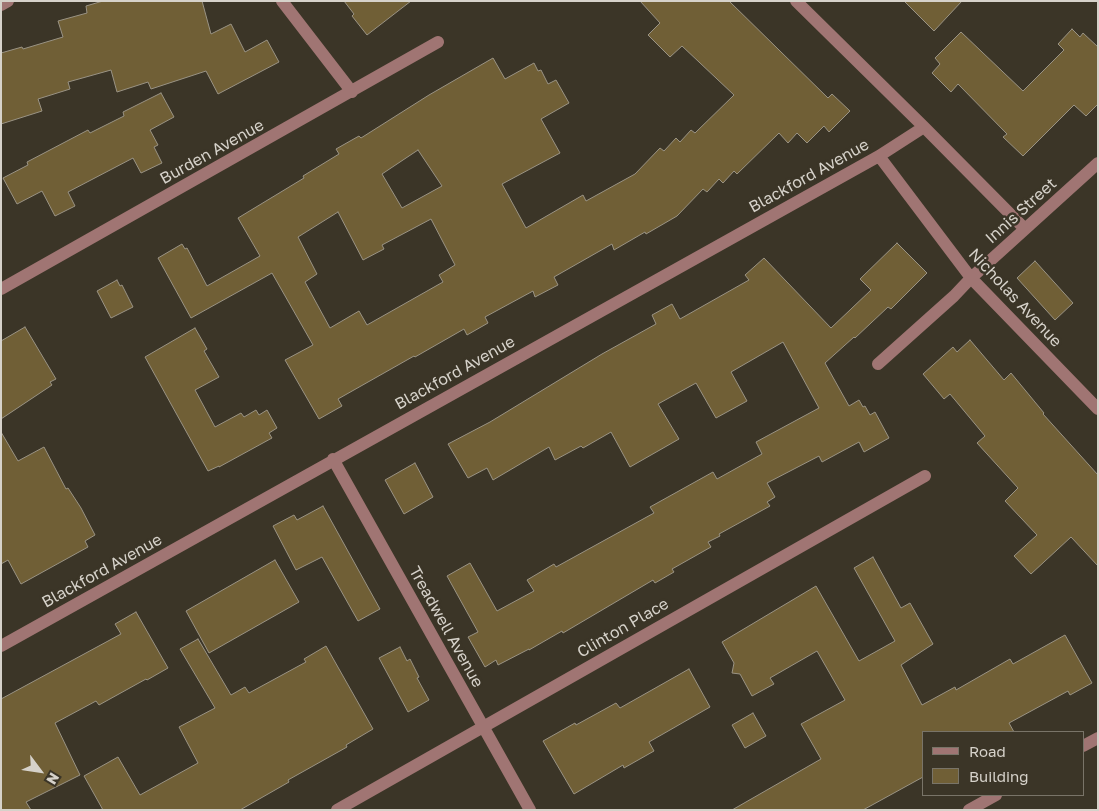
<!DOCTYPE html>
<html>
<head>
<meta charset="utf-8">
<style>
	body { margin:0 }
	#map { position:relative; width:1099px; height:811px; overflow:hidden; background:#3b3527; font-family:"Golos Text",sans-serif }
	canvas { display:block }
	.frame { position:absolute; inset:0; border:2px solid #d6d2ca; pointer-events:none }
	.legend { position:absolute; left:922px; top:731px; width:162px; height:65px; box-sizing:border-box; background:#3b3527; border:1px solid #797468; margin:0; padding:6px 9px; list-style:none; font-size:15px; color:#d6d2ca }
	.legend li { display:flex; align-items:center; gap:10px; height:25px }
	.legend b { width:25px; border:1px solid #797468 }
	.north { position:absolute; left:15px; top:746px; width:50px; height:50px; -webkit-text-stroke:4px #3b3527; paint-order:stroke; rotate:121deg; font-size:14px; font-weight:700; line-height:20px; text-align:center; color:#d6d2ca }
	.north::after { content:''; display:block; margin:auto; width:18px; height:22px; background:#d6d2ca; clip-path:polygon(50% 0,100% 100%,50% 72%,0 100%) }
</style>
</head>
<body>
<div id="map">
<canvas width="1099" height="811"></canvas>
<div class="frame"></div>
<ul class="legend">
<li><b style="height:6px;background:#a07573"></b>Road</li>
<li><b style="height:14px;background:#705f36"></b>Building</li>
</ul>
<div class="north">N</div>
</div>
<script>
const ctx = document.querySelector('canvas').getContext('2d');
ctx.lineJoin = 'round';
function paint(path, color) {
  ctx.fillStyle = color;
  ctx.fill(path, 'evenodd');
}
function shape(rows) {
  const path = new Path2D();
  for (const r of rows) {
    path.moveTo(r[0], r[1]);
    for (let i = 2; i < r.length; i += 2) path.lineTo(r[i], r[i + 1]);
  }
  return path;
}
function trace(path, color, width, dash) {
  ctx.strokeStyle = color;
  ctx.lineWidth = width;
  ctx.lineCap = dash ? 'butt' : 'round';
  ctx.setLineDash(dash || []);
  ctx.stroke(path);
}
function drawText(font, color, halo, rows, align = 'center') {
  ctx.font = font + ' "Golos Text",sans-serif';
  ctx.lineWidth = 5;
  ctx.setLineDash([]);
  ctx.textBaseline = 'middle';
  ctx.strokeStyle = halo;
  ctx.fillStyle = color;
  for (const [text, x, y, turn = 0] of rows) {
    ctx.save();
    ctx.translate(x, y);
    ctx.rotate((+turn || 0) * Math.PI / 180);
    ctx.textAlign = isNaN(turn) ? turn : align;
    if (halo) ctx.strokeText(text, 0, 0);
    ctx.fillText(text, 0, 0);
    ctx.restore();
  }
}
const building = shape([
	[103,1,202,1,211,34,231,24,245,52,267,40,279,62,218,94,206,71,151,89,148,82,117,92,111,70,68,82,70,89,38,99,42,111,1,124,1,53,22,47,23,49,63,37,58,21,87,13,86,6,103,1],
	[344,1,411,1,367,35,352,16,354,14,344,1],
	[640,1,729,1,828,98,832,94,850,111,829,132,824,126,807,143,797,133,788,143,779,133,737,174,734,171,723,183,719,179,707,192,703,189,677,216,646,234,645,232,614,250,612,244,554,277,558,285,535,297,533,291,485,317,488,323,467,335,464,329,415,357,414,356,338,399,342,406,319,419,285,360,313,345,272,273,191,318,158,258,182,244,185,249,187,248,207,286,260,256,238,218,304,178,303,176,339,154,336,149,359,136,361,138,429,95,493,58,505,79,534,63,538,71,541,70,548,84,556,80,569,103,541,119,560,153,502,184,526,228,583,195,586,201,635,174,660,148,664,151,676,138,680,142,691,130,695,133,734,95,682,46,670,57,648,35,660,23,640,1],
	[418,150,442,186,402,208,382,174,418,150],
	[338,212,363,260,384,249,382,245,431,219,455,265,439,275,443,282,367,325,359,311,330,328,305,282,317,274,298,237,338,212],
	[904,1,962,1,934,31,904,1],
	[1072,29,1080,37,1083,33,1098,47,1098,104,1086,116,1074,105,1023,156,1003,137,1007,134,958,84,951,92,932,73,940,64,935,58,961,32,1023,91,1064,50,1058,44,1072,29],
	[161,93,174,117,150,130,158,145,154,147,162,163,141,173,133,158,68,192,75,206,55,216,42,191,17,204,3,178,28,165,27,162,88,130,90,133,124,116,123,112,161,93],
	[897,243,927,273,891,309,888,307,855,338,854,337,825,363,849,406,859,400,863,407,865,406,870,415,875,412,889,438,864,452,859,442,822,462,819,456,767,483,775,497,767,502,770,506,719,534,720,536,708,542,711,547,672,569,674,572,655,583,653,580,563,633,562,631,529,650,529,649,498,665,496,660,485,667,468,637,478,632,447,576,470,563,497,611,534,591,527,580,554,564,556,567,654,513,650,507,713,472,717,479,762,454,756,442,819,408,783,342,731,372,747,401,716,418,696,383,658,404,679,439,630,467,611,432,583,448,581,446,555,460,549,447,493,480,487,468,468,478,448,444,490,422,602,354,656,324,652,315,672,304,680,319,749,280,745,275,764,258,831,328,871,290,860,279,897,243],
	[1035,261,1073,303,1055,320,1017,278,1035,261],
	[117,280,120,286,122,285,133,307,111,318,97,291,117,280],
	[25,327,56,379,50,382,52,385,1,419,1,341,25,327],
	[195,328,207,349,204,351,219,377,195,390,215,427,241,413,244,417,256,410,259,415,267,410,277,428,269,433,272,438,219,467,219,466,208,471,145,357,195,328],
	[970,340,1004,380,1011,373,1044,413,1043,414,1098,475,1098,566,1071,537,1031,574,1014,556,1037,535,1005,501,1018,488,977,443,985,436,950,394,944,399,923,374,953,347,957,352,970,340],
	[1,432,18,461,44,447,66,489,68,488,81,508,95,535,85,541,88,547,21,584,8,560,1,564,1,432],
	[415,463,433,497,404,514,385,480,415,463],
	[323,506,380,609,358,621,322,557,296,570,273,526,294,515,297,520,323,506],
	[873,557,901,608,910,603,933,644,901,665,922,705,955,687,956,690,1010,659,1013,664,1065,635,1092,683,1070,695,1068,691,1009,723,1014,732,923,732,923,777,863,810,732,810,821,759,801,724,845,700,817,651,770,678,774,684,752,696,740,674,732,673,734,663,722,642,816,586,859,661,895,641,854,568,873,557],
	[275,560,299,602,209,653,186,611,275,560],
	[136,612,168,668,147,680,146,679,99,705,96,701,55,723,80,775,26,802,31,810,1,810,1,699,121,634,115,624,136,612],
	[198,639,231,695,245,687,249,693,306,662,304,659,326,646,373,729,346,745,347,747,288,780,289,782,240,810,103,810,84,776,118,757,140,795,198,763,179,727,215,708,180,649,198,639],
	[400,647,407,661,410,659,419,677,417,678,429,700,408,712,379,658,400,647],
	[689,669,710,707,649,742,654,751,624,768,623,765,574,794,543,741,575,723,576,725,616,703,620,708,689,669],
	[753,713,766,736,745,748,732,725,753,713]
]);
paint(building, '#705f36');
trace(building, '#9a9384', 1);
trace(shape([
	[282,1,352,92],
	[796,1,924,127,1025,229],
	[1,5,8,1],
	[879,156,971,278,1098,409],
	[1,289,438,42],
	[878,364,954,296,971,278,1098,163],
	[333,459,530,810],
	[1,646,879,156,924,127],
	[1083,746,1098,738],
	[337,810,925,476],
	[969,810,996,795]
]), '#a07573', 12);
drawText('16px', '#d6d2ca', '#3b3527', [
	["Burden Avenue",212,152,-29],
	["Blackford Avenue",809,176,-29],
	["Innis Street",1021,211,-42],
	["Nicholas Avenue",1015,298,47],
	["Blackford Avenue",455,373,-29],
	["Blackford Avenue",102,571,-29],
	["Treadwell Avenue",446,627,61],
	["Clinton Place",623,628,-30]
]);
</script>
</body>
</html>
